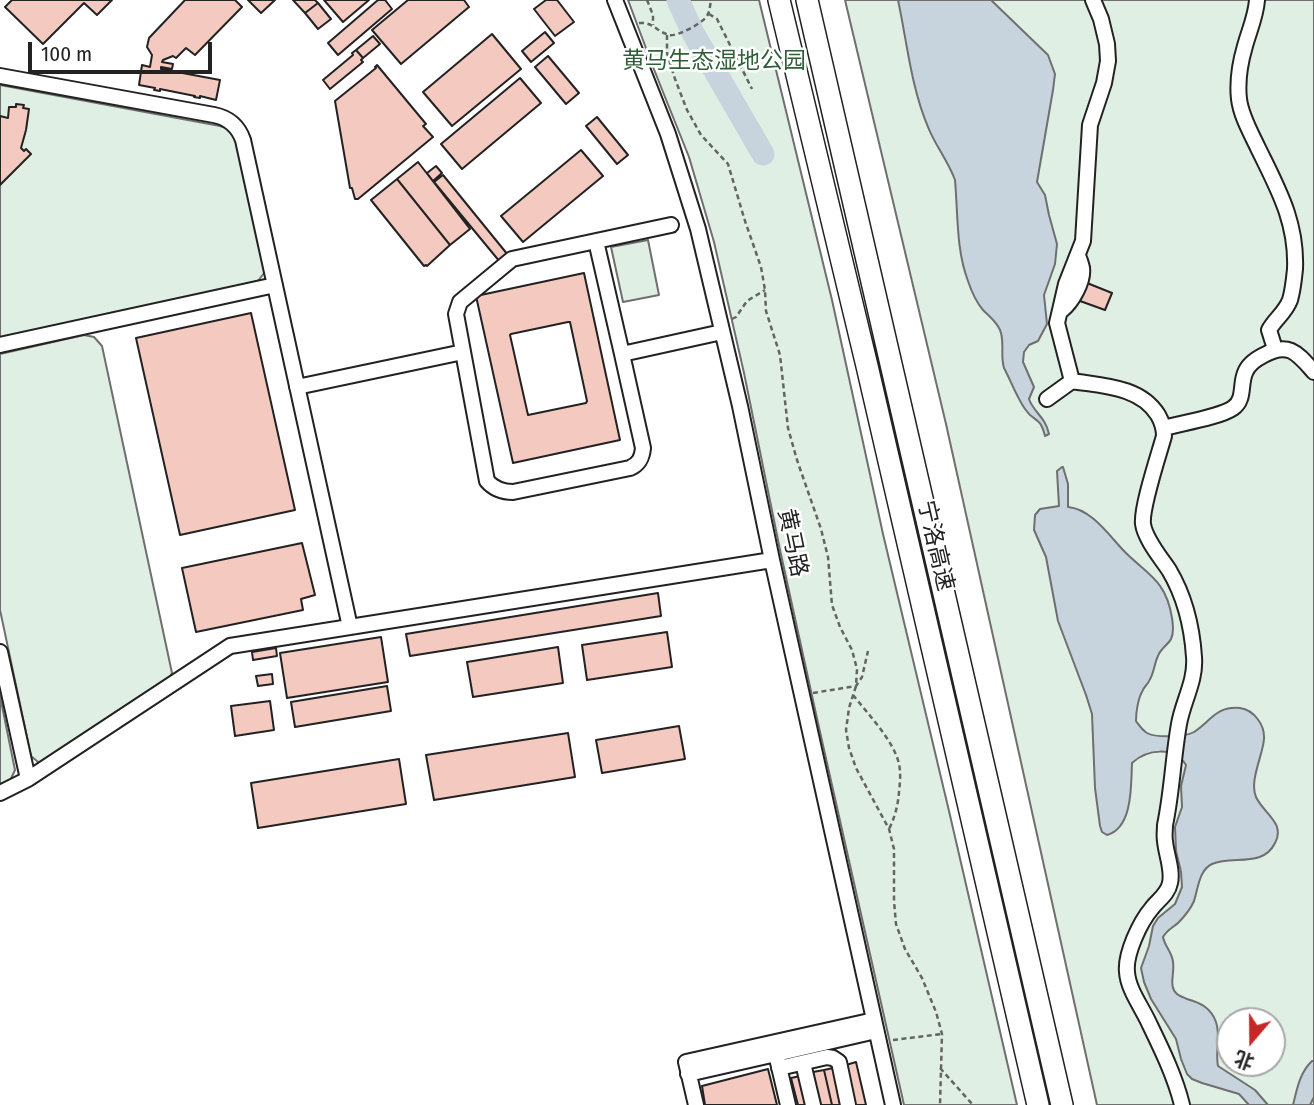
<!DOCTYPE html>
<html>
<head>
<meta charset="utf-8">
<style>
	body { margin:0 }
	#map { position:relative; width:1314px; height:1105px; overflow:hidden; background:#fff; font-family:"Fira Sans Condensed","Noto Sans SC",sans-serif }
	canvas { display:block }
	.north { position:absolute; left:1216px; top:1007px; width:70px; height:70px; box-sizing:border-box; background:#fff; border:2px solid #a7a7a7; border-radius:50%; rotate:200deg; font-size:19px; font-weight:700; line-height:28px; text-align:center; color:#222 }
	.north::after { content:''; display:block; margin:auto; width:24px; height:32px; background:#c62828; clip-path:polygon(50% 0,100% 100%,50% 72%,0 100%) }
	.scale { position:absolute; left:28px; top:42px; width:184px; height:32px; box-sizing:border-box; border:4px solid #222; border-top:0; padding-left:9px; font-size:21px; line-height:24px; white-space:nowrap; color:#222; -webkit-text-stroke:5px #fff; paint-order:stroke }
</style>
</head>
<body>
<div id="map">
<canvas width="1314" height="1105"></canvas>
<div class="north">北</div>
<div class="scale">100 m</div>
</div>
<script>
const ctx = document.querySelector('canvas').getContext('2d');
ctx.lineJoin = 'round';
function fill(path, color) {
  ctx.fillStyle = color;
  ctx.fill(path, 'evenodd');
}
function strokePath(path, color, width, dash) {
  ctx.strokeStyle = color;
  ctx.lineWidth = width;
  ctx.lineCap = dash ? 'butt' : 'round';
  ctx.setLineDash(dash || []);
  ctx.stroke(path);
}
function write(font, color, halo, rows, align = 'center') {
  ctx.font = font + ' "Fira Sans Condensed","Noto Sans SC",sans-serif';
  ctx.lineWidth = 5;
  ctx.setLineDash([]);
  ctx.textBaseline = 'middle';
  ctx.strokeStyle = halo;
  ctx.fillStyle = color;
  for (const [text, x, y, turn = 0] of rows) {
    ctx.save();
    ctx.translate(x, y);
    ctx.rotate((+turn || 0) * Math.PI / 180);
    ctx.textAlign = isNaN(turn) ? turn : align;
    if (halo) ctx.strokeText(text, 0, 0);
    ctx.fillText(text, 0, 0);
    ctx.restore();
  }
}
const green = new Path2D(`
	M628,0H759L832,300L883,534L949,811L1017,1105H904L818,723L780,550L744,373L714,242L689,157L653,67Z
	M845,0H1314V1105H1097L946,424ZM1230,1021H1272V1063H1230Z
	M0,85L220,126L229,129L237,138L265,272L257,282L0,340Z
	M648,240L659,295L623,302L611,247Z
	M84,335L94,337L102,346L172,673L169,679L42,763L38,762L31,756L0,610V354Z
	M0,696L15,770L9,783L0,789Z`);
const water = new Path2D(`
	M898,0H991L1048,55L1055,74L1053,90L1037,182L1045,195L1049,215L1057,244L1055,264L1044,295L1047,324L1038,341L1029,345L1024,352L1023,362L1034,387L1029,399C1034,413 1045,416 1049,434L1045,436C1040,415 1034,423 1025,409C1016,396 1011,381 1004,368C1000,355 1005,342 1000,330C996,321 990,317 983,310C977,303 971,290 968,281C956,250 958,213 955,180C948,161 935,145 928,127C911,87 907,42 898,0Z
	M1062,467H1063L1068,484V507C1091,509 1108,534 1123,550C1146,574 1166,579 1172,618C1173,624 1174,633 1171,639C1168,645 1161,648 1158,656C1154,664 1154,674 1149,681C1148,684 1144,687 1143,690C1138,698 1136,712 1136,721C1139,725 1142,730 1147,733C1156,738 1185,737 1194,732C1211,721 1216,706 1240,708C1254,710 1265,725 1264,739C1263,755 1249,781 1256,797C1263,813 1286,823 1275,843C1263,868 1233,855 1212,864C1199,870 1198,889 1194,901C1191,908 1184,917 1178,923C1172,928 1167,930 1163,937C1165,947 1172,952 1173,962C1175,973 1168,986 1177,994C1179,996 1185,998 1187,999C1201,1003 1211,1008 1216,1022C1221,1037 1215,1052 1218,1066L1255,1090L1268,1105H1249L1239,1094L1202,1083L1192,1079L1187,1074L1181,1059L1176,1039L1151,999L1144,982L1141,968L1149,946L1153,926L1158,918L1175,904L1182,887L1181,872L1176,851L1175,827L1182,807L1181,786L1186,765C1174,746 1147,749 1132,763C1131,785 1133,828 1107,835L1102,832L1100,826L1095,788L1092,714L1086,695L1058,621L1046,557L1034,530L1035,515L1040,509L1059,506L1057,471Z
	M1312,1061H1314V1097L1310,1105H1293C1297,1089 1300,1072 1312,1061Z`);
const river = new Path2D(`
	M678,0L693,33L763,154`);
const building = new Path2D(`
	M12,0H112L97,15L84,3L43,44L5,7Z
	M185,0H235L242,7L195,55L186,48L176,58L173,56L163,60L162,62L173,64L172,69L161,67V69L220,80L216,100L200,96V98L194,97L195,96L160,89V91L154,90L155,88L139,85L142,65L150,67L152,55L147,47L149,38Z
	M248,0H275L261,13Z
	M293,0H315L318,3L305,13Z
	M324,0H369L343,22Z
	M378,0H385L392,9L338,55L328,43Z
	M408,0H464L469,7L401,64L372,30Z
	M546,0H557L574,22L555,36L534,9Z
	M318,3L331,19L318,29L305,13Z
	M545,32L554,43L531,62L522,51Z
	M492,34L521,69L452,126L423,92Z
	M373,36L380,44L363,58L356,50Z
	M356,50L363,58L361,60L363,62L330,89L323,80L353,55L352,53Z
	M548,56L579,93L566,104L535,67Z
	M377,65L426,124L423,126L433,137L358,199H355L352,188H350L335,101L376,68L375,67Z
	M520,78L541,103L462,169L441,144Z
	M16,104L24,105L23,108L29,109L26,130L21,148L24,151L26,149L31,154L0,185V116L8,118L9,107H16Z
	M597,117L628,155L617,164L586,126Z
	M581,150L603,176L523,242L501,216Z
	M418,162L470,229L450,245L397,179Z
	M436,166L442,173L433,181L427,173Z
	M443,175L508,255L500,262L434,182Z
	M397,179L450,245L427,266L426,265L424,266L371,200Z
	M584,273L620,440L513,463L476,296ZM568,322H570L587,401L586,403L528,415L510,335L511,334Z
	M1087,283L1112,293L1105,310L1080,301Z
	M251,313L295,510L180,535L136,338Z
	M302,543L315,595L301,599L303,610L196,632L182,568Z
	M658,593L661,616L410,656L406,634Z
	M667,632L672,667L587,680L582,645Z
	M381,637L388,682L287,698L280,653Z
	M558,647L563,683L473,697L467,662Z
	M276,648L277,656L253,660L252,652Z
	M272,674L273,684L258,686L256,676Z
	M387,686L391,711L295,727L291,702Z
	M270,701L274,730L235,736L231,706Z
	M679,726L685,759L602,773L596,740Z
	M568,733L575,777L434,800L426,755Z
	M399,759L406,804L258,828L251,783Z
	M856,1062L866,1105H855L846,1065Z
	M833,1068L842,1105H832L824,1070Z
	M768,1069L777,1105H705L702,1086Z
	M824,1070L832,1105H820L813,1072Z
	M800,1076L807,1105H798L791,1078Z`);
const path = new Path2D(`
	M647,0L653,15V25
	M709,14L717,19L752,89
	M639,23C653,22 656,31 669,35C677,37 703,23 707,16C710,11 710,5 711,0
	M667,35V53L675,79L687,110L701,135L728,164L745,221L761,267L765,290L766,311L780,355L788,428L797,460L821,529L828,557L832,605L840,627L852,650L857,669L856,686L849,708L846,730L849,748L856,768L889,829L894,849V901L896,924L905,949L922,978L936,1012L942,1034L940,1105
	M732,319L736,317L747,301L765,290
	M813,693L856,686L862,677L868,651
	M853,695C868,714 894,741 899,764C901,773 900,783 899,792C898,805 895,817 889,829
	M893,1040L942,1034
	M940,1068L973,1105`);
const minor = new Path2D(`
	M615,0L668,134L698,229L740,406L772,560L893,1105
	M1257,0C1256,16 1249,31 1245,46C1240,63 1237,81 1239,99C1241,116 1251,133 1258,148C1278,189 1297,222 1295,269C1294,279 1293,290 1290,300C1285,313 1275,319 1269,330L1275,349
	M0,76L214,115C229,118 238,126 243,140L350,627
	M596,241L622,354L722,332
	M1062,310C1072,302 1084,281 1082,268C1082,267 1079,257 1078,256
	M0,345L275,285
	M622,354L643,448C642,458 639,464 630,468L513,492C502,492 494,489 487,481L456,314L460,302L512,259L671,225
	M1072,381L1057,323L1066,284L1083,241L1090,125L1104,83L1108,61L1107,44L1101,19L1093,0
	M297,387L463,352
	M1047,399L1072,381C1102,386 1140,386 1158,415C1162,422 1164,428 1164,436C1159,454 1141,508 1143,524C1145,539 1161,558 1169,570C1185,597 1192,626 1194,657C1196,681 1183,701 1179,724C1173,758 1172,792 1165,825C1165,830 1164,836 1165,841C1166,854 1173,870 1170,883C1168,894 1158,900 1152,908C1140,922 1125,954 1127,972C1128,989 1141,1006 1148,1021C1161,1048 1175,1076 1182,1105
	M1164,428C1182,423 1220,417 1233,408C1245,400 1240,384 1245,373C1248,364 1256,359 1264,355C1289,341 1298,354 1314,372
	M0,652L28,779
	M0,793L28,779L230,646L772,560
	M803,1063L813,1105
	M779,1068L827,1057L833,1058L839,1062L848,1105
	M688,1074L776,1054
	M696,1105L686,1062L874,1020
	M788,1105L776,1054L876,1031`);
const highway = new Path2D(`
	M779,0L867,366L1038,1105
	M807,0L1062,1105`);
const parkNames = [
	["黄马生态湿地公园",714,62]
];
const streetNames = [
	["黄马路",792,543,78],
	["宁洛高速",935,546,77]
];
fill(green, '#e0efe3');
strokePath(green, '#6f6f6f', 2);
fill(water, '#c7d3dd');
strokePath(water, '#6f6f6f', 2);
strokePath(river, '#c7d3dd', 23);
fill(building, '#f3c9c0');
strokePath(building, '#222', 2);
strokePath(minor, '#222', 18);
strokePath(highway, '#222', 24);
strokePath(path, '#646464', 2.5, [5, 3.5]);
strokePath(minor, '#fff', 14);
strokePath(highway, '#fff', 21);
write('23px', '#2f5e38', '#fff', parkNames);
write('23px', '#222', '#fff', streetNames);
</script>
</body>
</html>
